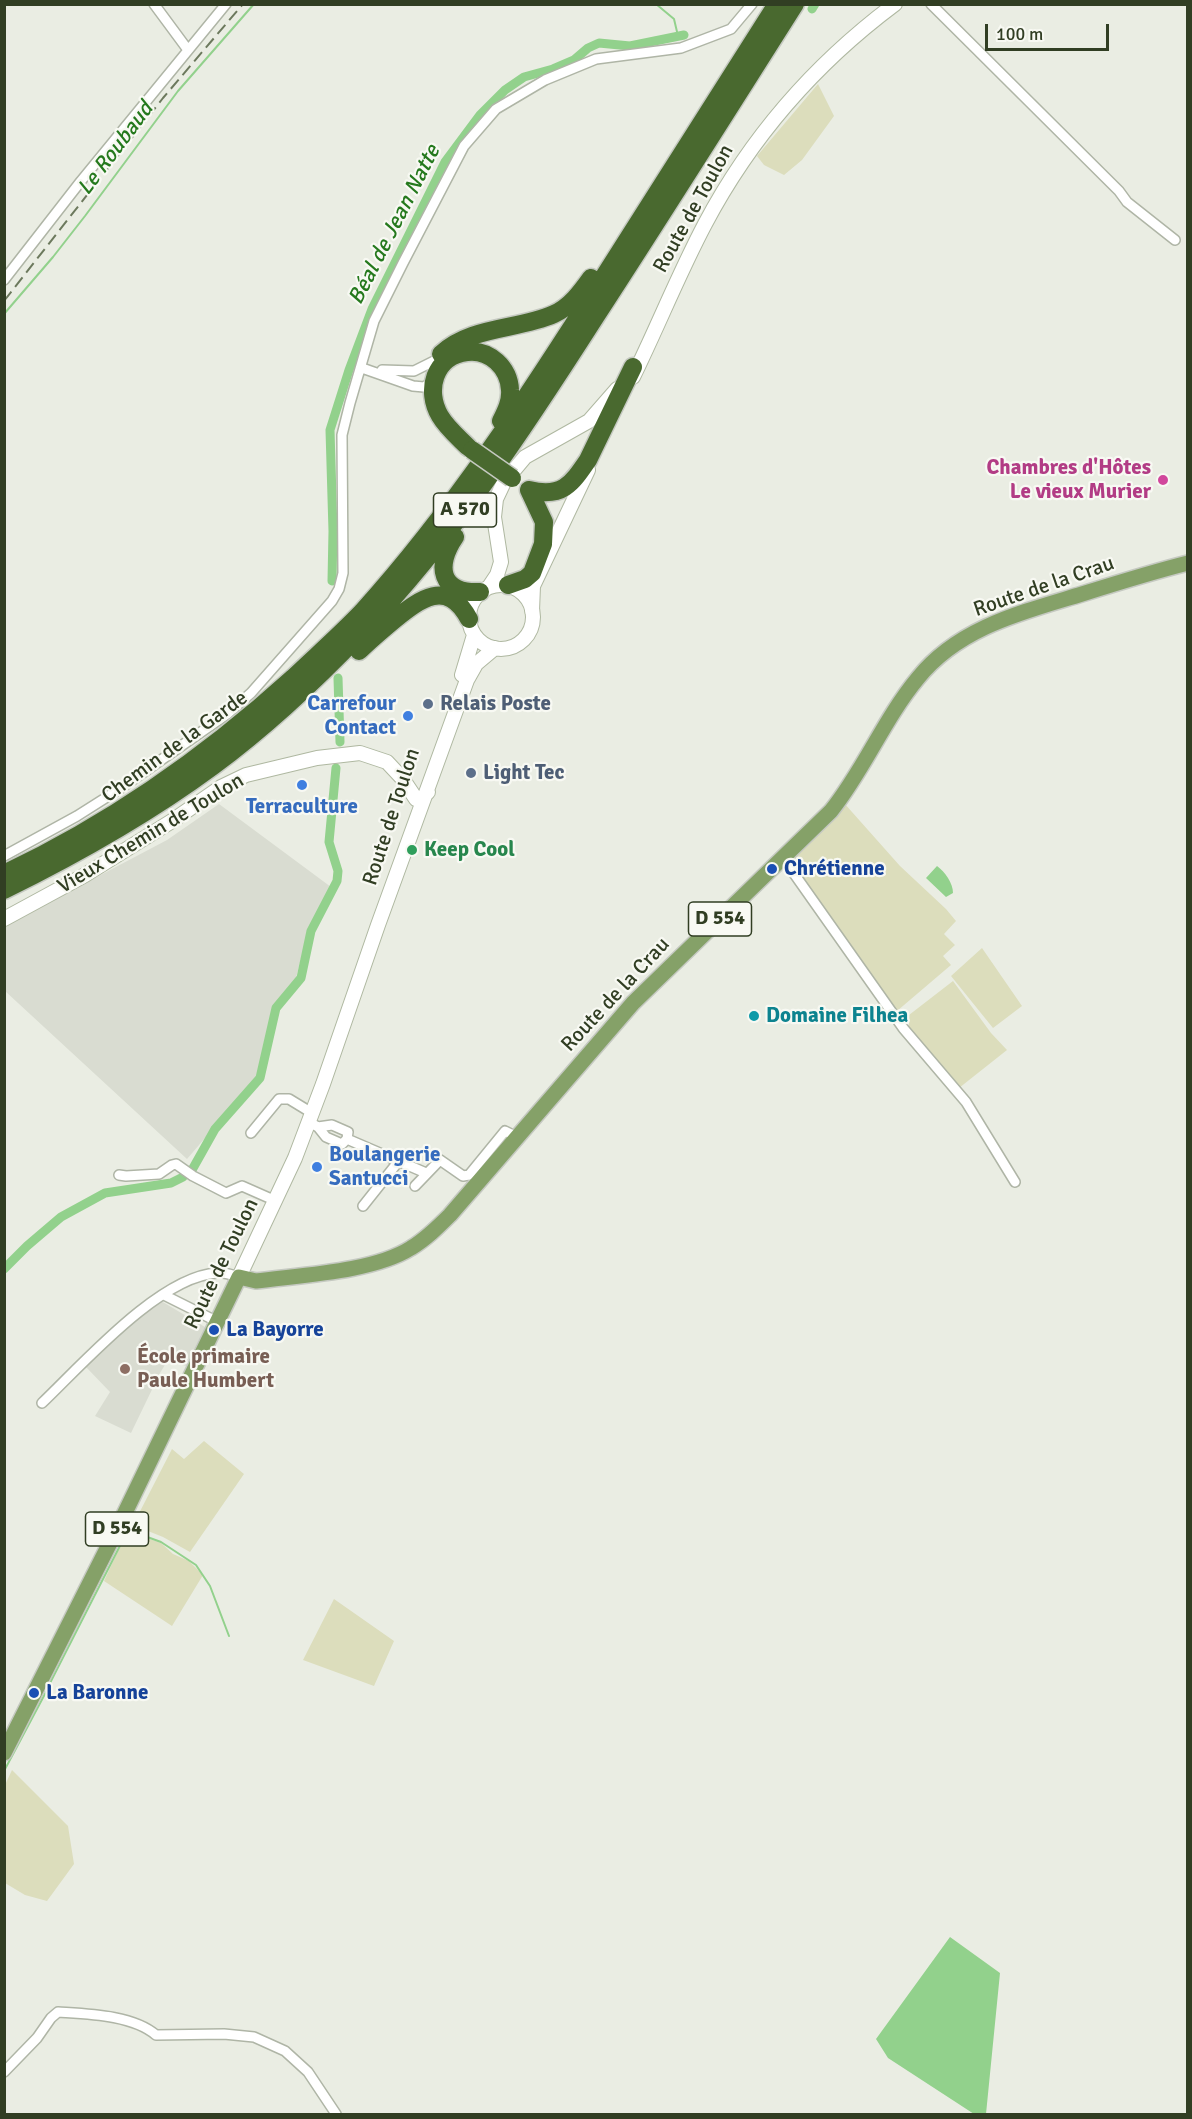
<!DOCTYPE html>
<html>
<head>
<meta charset="utf-8">
<style>
	body { margin:0 }
	#map { position:relative; width:1192px; height:2119px; overflow:hidden; background:#eaede3; font-family:Signika,sans-serif }
	canvas { display:block }
	.frame { position:absolute; inset:0; border:6px solid #313e23; pointer-events:none }
	.scale { position:absolute; left:985px; top:24px; width:124px; height:27px; box-sizing:border-box; border:3px solid #313e23; border-top:0; padding-left:8px; font-size:18px; line-height:21px; white-space:nowrap; color:#313e23; -webkit-text-stroke:4px #f8f9f3; paint-order:stroke }
</style>
</head>
<body>
<div id="map">
<canvas width="1192" height="2119"></canvas>
<div class="frame"></div>
<div class="scale">100 m</div>
</div>
<script>
const ctx = document.querySelector('canvas').getContext('2d');
ctx.lineJoin = 'round';
function fill(path, color) {
  ctx.fillStyle = color;
  ctx.fill(path, 'evenodd');
}
function strokePath(path, color, width, dash) {
  ctx.strokeStyle = color;
  ctx.lineWidth = width;
  ctx.lineCap = dash ? 'butt' : 'round';
  ctx.setLineDash(dash || []);
  ctx.stroke(path);
}
function write(font, color, halo, rows, align = 'center') {
  ctx.font = font + ' Signika,sans-serif';
  ctx.lineWidth = 4.5;
  ctx.setLineDash([]);
  ctx.textBaseline = 'middle';
  ctx.strokeStyle = halo;
  ctx.fillStyle = color;
  for (const [text, x, y, turn = 0] of rows) {
    ctx.save();
    ctx.translate(x, y);
    ctx.rotate((+turn || 0) * Math.PI / 180);
    ctx.textAlign = isNaN(turn) ? turn : align;
    if (halo) ctx.strokeText(text, 0, 0);
    ctx.fillText(text, 0, 0);
    ctx.restore();
  }
}
const built = new Path2D(`
	M219,804L331,887L308,931L296,978L273,1008L259,1075L187,1159L5,991L4,926L167,840Z
	M161,1301L205,1327L186,1366L168,1360L160,1373L131,1433L95,1416L110,1392L86,1367L134,1320Z`);
const green = new Path2D(`
	M818,84L834,116L802,160L784,175L764,165L757,156Z
	M844,803L900,866L946,909L956,921L944,934L955,945L943,956L951,965L897,1011L789,861Z
	M982,948L1022,1006L993,1028L951,976Z
	M953,981L991,1033L1007,1050L959,1088L909,1031V1015Z
	M204,1441L244,1474L190,1552L163,1537L133,1525L172,1449L184,1459Z
	M127,1531L161,1543L173,1554L189,1561L203,1575L172,1626L104,1581Z
	M334,1599L394,1641L374,1686L303,1660Z
	M12,1770L68,1826L74,1864L47,1901L25,1895L5,1883V1785Z`);
const water = new Path2D(`
	M937,866C945,872 953,883 953,893L946,897L926,878Z
	M950,1937L1000,1973L986,2114H974L888,2058L876,2039Z`);
const stream = new Path2D(`
	M656,4L674,19L678,36
	M4,314L53,257L85,216L178,91L254,4
	M50,1683L128,1530L161,1542L196,1565L210,1586L229,1636
	M4,1771L46,1692`);
const canal = new Path2D(`
	M812,9L815,4
	M332,581L333,531L330,430L349,370L372,309L445,162L480,115L505,90L524,77L553,69L574,60L588,48L599,43L630,46L684,35
	M338,678L340,742
	M192,1170L215,1129L260,1078L276,1008L301,978L311,931L337,881L338,871L329,842L336,768
	M4,1269L27,1246L61,1217L105,1193L171,1183L183,1177`);
const street = new Path2D(`
	M154,4L188,50
	M931,4L1119,191L1127,202L1175,240
	M4,280L81,181L226,4
	M362,368L413,386L424,387L432,382
	M382,370L414,371L434,361
	M4,856L77,816L118,790L227,714L251,693L332,601L339,589L343,573L342,435L350,403L374,321L403,263L464,146L496,109L545,80L596,59L681,48L731,29L752,4
	M783,858L903,1028L966,1102L1015,1182
	M309,1122L318,1127L326,1137L342,1144L347,1139
	M318,1127L332,1125L348,1132L347,1139
	M251,1133L279,1099H289L312,1113
	M347,1139L426,1173
	M119,1175L126,1176L159,1174L172,1165L176,1164L193,1176L226,1193L242,1186L276,1201
	M415,1186L440,1160L463,1176L469,1175L505,1131L517,1137
	M363,1206L398,1162
	M164,1295L218,1322
	M42,1403C82,1365 160,1276 217,1273C224,1272 232,1275 239,1277
	M4,2072L37,2038L51,2018L58,2012C88,2014 133,2015 156,2035L224,2034L254,2037L285,2051L308,2072L336,2114`);
const secondary = new Path2D(`
	M633,377C658,326 679,273 705,224C751,137 816,63 895,4
	M469 617a32 32 0 1 1 64 0a32 32 0 1 1-64 0Z
	M489,587L497,575L501,562L494,517L496,499L504,482L525,457L589,421L617,389
	M532,611L533,586L588,470
	M462,675L474,635
	M4,919L85,875L172,821L221,787L246,775L317,758L360,753L387,762L402,778L416,799H421L428,792
	M239,1277L295,1158L323,1084L378,925L467,680L476,664L495,648`);
const primary = new Path2D(`
	M4,1753L120,1523L239,1277L256,1281C301,1275 373,1272 411,1248C426,1239 438,1227 450,1215L633,1003L831,811C864,770 884,719 918,678C959,627 1023,612 1082,594C1117,583 1152,572 1188,563`);
const highway = new Path2D(`
	M441,354C471,326 518,330 554,314C570,307 581,292 591,278
	M468,447C458,437 447,428 440,416C425,391 434,356 467,352C490,349 509,368 510,390C511,401 506,411 501,421
	M529,490C562,498 571,485 588,460L633,367
	M455,537C435,566 440,594 480,592
	M508,585L525,579L532,573L543,544L544,522L529,490
	M359,651C370,640 382,630 394,620C420,599 447,578 469,619
	M4,874C110,824 207,756 293,678C316,656 340,635 362,612C455,509 531,392 605,275C662,185 720,95 777,4
	M4,890C77,854 148,814 213,766C266,727 316,680 362,632C453,537 525,427 596,316C663,213 729,108 795,4`);
const rail = new Path2D(`
	M4,301L163,98L243,4`);
const highwayBridge = new Path2D(`
	M472,450L512,478`);
const markers = [
	[1163,480,6,"#d1479c"],
	[428,704,6,"#5c6f8a"],
	[408,716,6,"#3f7fe0"],
	[471,773,6,"#5c6f8a"],
	[302,785,6,"#3f7fe0"],
	[412,850,6,"#2e9e5b"],
	[772,869,6,"#1a4fb4"],
	[754,1016,6,"#0f9aa8"],
	[317,1167,6,"#3f7fe0"],
	[214,1330,6,"#1a4fb4"],
	[125,1369,6,"#8d6e63"],
	[34,1693,6,"#1a4fb4"]
];
const shields = [
	[465,510,63],
	[720,919,63],
	[117,1529,63]
];
const shieldNames = [
	["A 570",465,510],
	["D 554",720,919],
	["D 554",117,1529]
];
const streetNames = [
	["Route de Toulon",694,209,-61],
	["Route de la Crau",1044,587,-19],
	["Chemin de la Garde",175,747,-36],
	["Route de Toulon",392,817,-72],
	["Vieux Chemin de Toulon",151,834,-31],
	["Route de la Crau",616,995,-47],
	["Route de Toulon",222,1264,-64]
];
const hotelNames = [
	["Chambres d'Hôtes",1151,468],
	["Le vieux Murier",1151,492]
];
const shopNames = [
	["Carrefour",396,704],
	["Contact",396,728],
	["Terraculture",302,807,"center"],
	["Boulangerie",329,1155,"left"],
	["Santucci",329,1179,"left"]
];
const serviceNames = [
	["Relais Poste",440,704],
	["Light Tec",483,773]
];
const leisureNames = [
	["Keep Cool",424,850]
];
const transitNames = [
	["Chrétienne",784,869],
	["La Bayorre",226,1330],
	["La Baronne",46,1693]
];
const cultureNames = [
	["Domaine Filhea",766,1016]
];
const educationNames = [
	["École primaire",137,1357],
	["Paule Humbert",137,1381]
];
const waterNames = [
	["Le Roubaud",116,149,-53],
	["Béal de Jean Natte",395,225,-63]
];
fill(built, '#d9dcd1');
fill(green, '#dcddbc');
fill(water, '#92d18c');
strokePath(stream, '#92d18c', 2);
strokePath(canal, '#92d18c', 9);
strokePath(street, '#afb5a6', 12);
strokePath(secondary, '#afb8a1', 16);
strokePath(primary, '#c5c9c1', 18);
strokePath(highway, '#c5c9c1', 21);
strokePath(street, '#fff', 9);
strokePath(secondary, '#fff', 14);
strokePath(primary, '#85a168', 15);
strokePath(highway, '#49692f', 18);
strokePath(rail, '#6c795d', 2, [12, 6]);
strokePath(highwayBridge, '#c5c9c1', 21, []);
strokePath(highwayBridge, '#49692f', 18);
for (const [x, y, r, color] of markers) {
  const dot = new Path2D();
  dot.arc(x, y, r, 0, 2 * Math.PI);
  ctx.fillStyle = color;
  ctx.fill(dot);
  strokePath(dot, '#f8f9f3', 2);
}
for (const [x, y, w] of shields) {
  const box = new Path2D();
  box.roundRect(x - w / 2, y - 17, w, 34, 4.5);
  ctx.fillStyle = '#f8f9f3';
  ctx.fill(box);
  strokePath(box, '#313e23', 1.5);
}
write('bold 20px', '#313e23', null, shieldNames);
write('21px', '#313e23', '#f8f9f3', streetNames);
write('bold 21px', '#b23c85', '#f8f9f3', hotelNames, 'right');
write('bold 21px', '#366cbe', '#f8f9f3', shopNames, 'right');
write('bold 21px', '#4e5e75', '#f8f9f3', serviceNames, 'left');
write('bold 21px', '#27864d', '#f8f9f3', leisureNames, 'left');
write('bold 21px', '#164399', '#f8f9f3', transitNames, 'left');
write('bold 21px', '#0d838f', '#f8f9f3', cultureNames, 'left');
write('bold 21px', '#785e54', '#f8f9f3', educationNames, 'left');
write('italic 22px', '#25791d', '#f8f9f3', waterNames);
</script>
</body>
</html>
